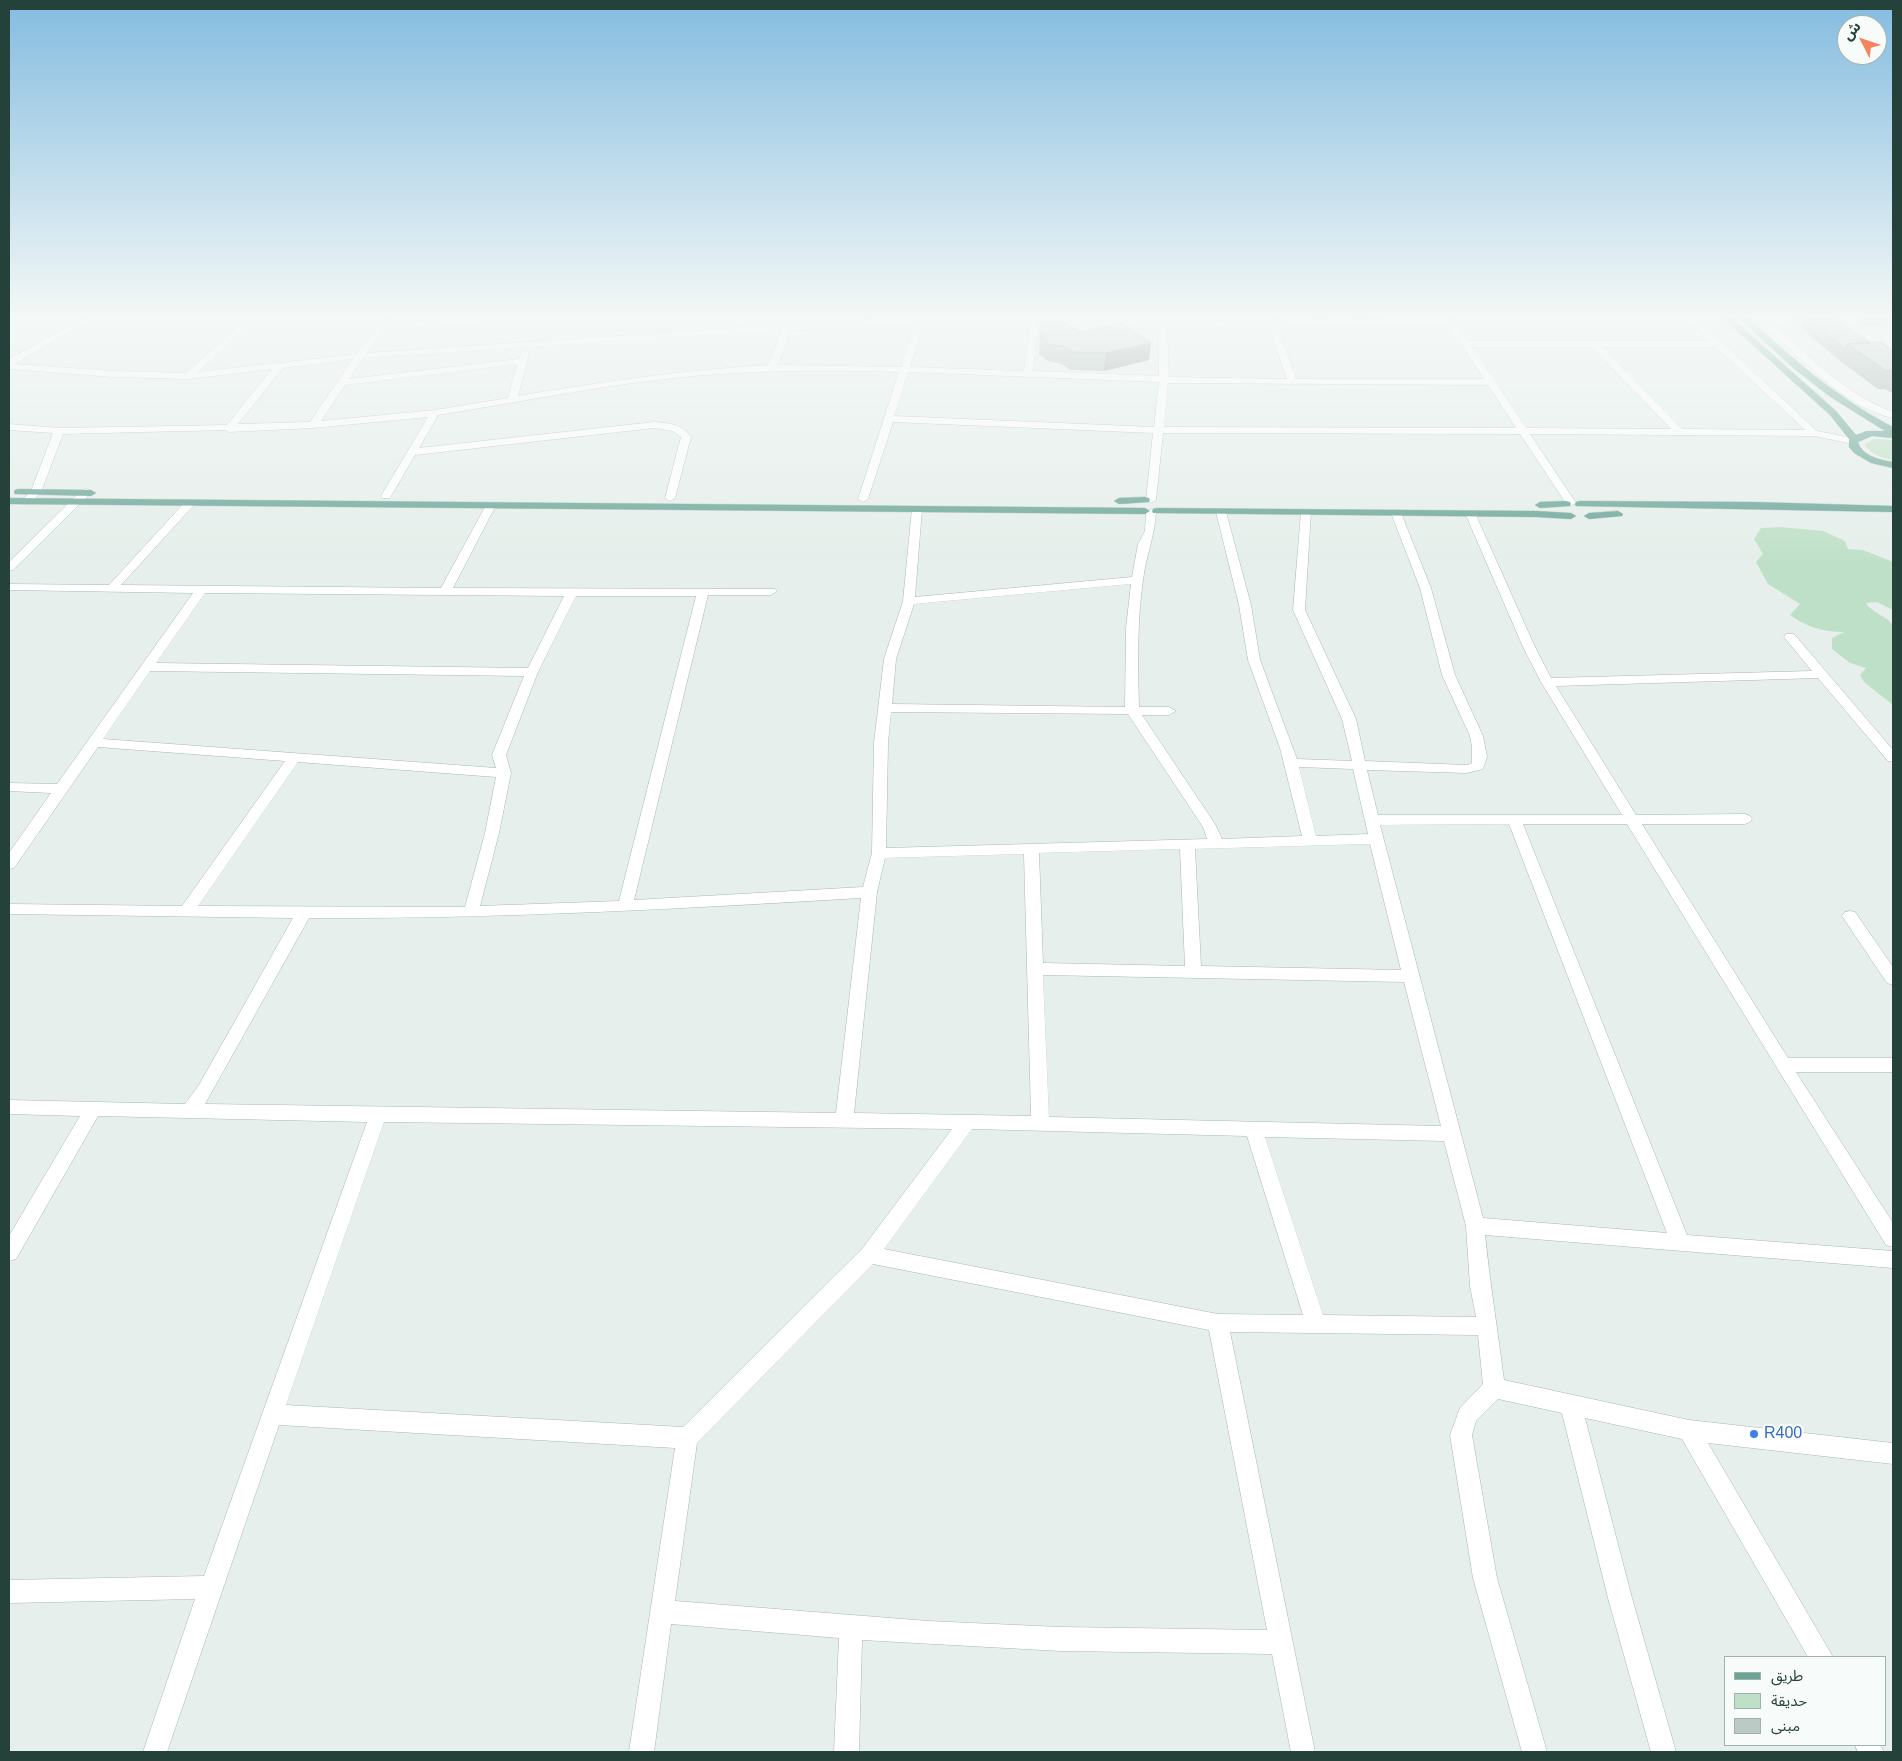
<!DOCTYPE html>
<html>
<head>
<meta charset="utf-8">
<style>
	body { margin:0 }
	#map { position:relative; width:1902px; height:1761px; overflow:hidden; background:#e6efeb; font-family:Arial,"Noto Sans Arabic",sans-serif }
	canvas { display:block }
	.frame { position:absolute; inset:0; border:10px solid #24423a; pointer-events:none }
	.legend { position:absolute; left:1724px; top:1656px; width:162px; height:90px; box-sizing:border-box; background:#f7fbf9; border:1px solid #a3b1ad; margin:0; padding:6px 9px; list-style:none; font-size:15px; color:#24423a }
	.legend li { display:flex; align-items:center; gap:10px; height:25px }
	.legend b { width:25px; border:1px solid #a3b1ad }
	.north { position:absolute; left:1837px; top:15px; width:50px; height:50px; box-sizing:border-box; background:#f7fbf9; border:1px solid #a3b1ad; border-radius:50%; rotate:311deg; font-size:14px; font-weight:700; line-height:20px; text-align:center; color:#24423a }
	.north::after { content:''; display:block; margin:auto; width:18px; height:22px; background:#f4845f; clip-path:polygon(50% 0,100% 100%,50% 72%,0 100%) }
</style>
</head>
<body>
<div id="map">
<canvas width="1902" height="1761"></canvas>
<div class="frame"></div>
<ul class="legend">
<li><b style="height:6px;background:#6aa596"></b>طريق</li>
<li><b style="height:14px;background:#bfe0c8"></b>حديقة</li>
<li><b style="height:14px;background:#bbcac4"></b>مبنى</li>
</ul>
<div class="north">ش</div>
</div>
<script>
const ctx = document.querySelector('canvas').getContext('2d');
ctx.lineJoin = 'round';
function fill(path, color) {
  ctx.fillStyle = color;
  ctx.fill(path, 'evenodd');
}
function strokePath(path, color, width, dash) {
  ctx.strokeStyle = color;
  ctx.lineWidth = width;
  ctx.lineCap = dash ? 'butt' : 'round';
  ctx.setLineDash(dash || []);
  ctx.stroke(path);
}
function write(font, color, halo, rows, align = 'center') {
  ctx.font = font + ' Arial,sans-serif';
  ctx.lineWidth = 4.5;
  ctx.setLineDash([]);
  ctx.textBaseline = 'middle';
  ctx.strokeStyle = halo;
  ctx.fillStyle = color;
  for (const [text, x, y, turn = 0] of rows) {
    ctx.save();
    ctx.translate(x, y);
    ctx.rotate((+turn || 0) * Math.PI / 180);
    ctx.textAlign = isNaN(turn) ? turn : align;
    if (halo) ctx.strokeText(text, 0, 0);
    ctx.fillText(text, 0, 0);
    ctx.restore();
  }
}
const green = new Path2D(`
	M1874,439L1893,440V460C1883,458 1872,455 1865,446L1866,443Z
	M1781,527L1823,531L1845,541L1848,549L1863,550L1893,562V610L1877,602L1866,603C1872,613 1885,615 1893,625V705L1864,682L1860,675L1866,668L1850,663L1832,649V638L1844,632C1823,632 1807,627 1790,615L1800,604L1768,584L1756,562L1763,554L1754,539L1761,528Z`);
const minor = new Path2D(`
	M82,319H92L14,364L114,371L186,373L248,319H257L198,372L357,354L384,319H392L388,324L457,319H492L488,322L383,329L367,353L781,325L780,319H786L790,325L878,319H925L910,367L1024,371L1031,319H1039L1033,371L1159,376L1158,319H1166V321L1453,319L1468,341H1711L1688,319H1697L1817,431L1857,439L1858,441L1853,444L1814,436L1530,434L1576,503L1571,506L1567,505L1520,434L1163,433L1156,500L1151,503L1146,500L1153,433L893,422L868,499L863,502L858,499L899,372C835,370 770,370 705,375C616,382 527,401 438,415L419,448L654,422C669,423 682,424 691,437L675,498L670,501L665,498L681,437L673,431L654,428L415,455L390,498H382L381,496L428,417L313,428L229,432L225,430L63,434L41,492L30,504H22L21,502L31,491L53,433L9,430V424L59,428L227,425L272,369L188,379L114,377L9,369V359ZM916,321L901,367L778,365L791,330ZM1447,323L1484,379H1296L1277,325ZM1268,325L1287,379L1169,377L1167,327ZM782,330L768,365C684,370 601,382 518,396L529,353L525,350L522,351L519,359L349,379L363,358ZM1472,347H1592L1671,429L1526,428ZM1602,347H1716L1805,430L1682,429ZM353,359L310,422L238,424L283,368ZM517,364L508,398L435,410L321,421L345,385ZM908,372L1159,382L1154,427L894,416ZM1168,383L1488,385L1516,428L1164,427Z
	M1759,319H1768C1806,353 1844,394 1893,412V418C1851,409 1814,371 1783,343C1775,335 1765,327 1759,319Z
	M86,489L90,490L91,492L90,494L13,570L9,571V562L82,490Z
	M190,500L194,501L195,503L194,505L121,585L441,588L486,505L491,502L496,505L453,588L775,589L777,591L771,595H708L634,900L863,887L872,853L874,743L884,659L903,601L912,509L917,506L922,509L915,597L1132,577L1138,544L1145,531L1146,512L1151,509L1155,510L1156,512C1155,535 1146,556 1143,580C1137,622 1138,664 1139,707H1169L1176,711L1169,715H1142L1215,824L1222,839L1302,836L1280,748L1248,660L1239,605L1216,512L1217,510L1221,509L1226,512L1251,605L1260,660L1297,759L1352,761L1342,719L1293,610L1301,512L1306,509L1311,512L1305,610L1356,719L1365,761L1467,765L1472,763V747L1470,736L1442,675L1420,588L1391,513L1396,510L1401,513L1431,588L1455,675L1483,736L1487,757L1483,769L1467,773L1367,770L1378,815H1622L1541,682L1523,647L1465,513L1466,511H1474L1475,513L1535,647L1551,678L1812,671L1784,637L1786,634H1794L1893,750V762L1888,761L1818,678L1556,686L1636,815L1745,814L1750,816L1752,819L1750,822L1745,824H1642L1788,1058H1893V1072H1796L1893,1223V1247L1886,1245L1627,824H1523L1687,1235L1893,1251V1268L1485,1235C1490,1284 1498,1332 1504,1380L1689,1420L1893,1443V1464L1708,1443L1833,1657H1808L1682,1439L1585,1418L1632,1598L1676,1752H1651L1608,1598L1562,1413L1498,1399L1476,1421L1472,1435L1497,1578L1547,1752H1522L1473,1578L1450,1435L1460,1408L1483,1384L1478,1335L1230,1332L1315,1752H1291L1272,1654L1060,1651L862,1640L859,1752H834L839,1638L671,1624L654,1752H629L675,1448L279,1425L167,1752H143L195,1599L9,1603V1580L204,1576L367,1122L98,1116L16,1259L9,1261V1236L80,1116L9,1114V1100L185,1104L199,1085L293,918L9,914V904L182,906L285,761L98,747L14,868L9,869V853L51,793L9,791V783L57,784L193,593L9,590V584L109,585L186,501ZM1131,584L1126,628L1125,707L892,704L896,659L914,604ZM205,593L564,596L528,668L156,663ZM576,596H696L619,901L480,906L499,833L511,773L506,755L538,672ZM150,671L524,676L492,755L496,768L103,739ZM891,712L1128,714L1203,827L1207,839L886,848L888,743ZM298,762L496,777L485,833L465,907L198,906ZM1299,767L1353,769L1368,834L1316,836ZM1509,824L1667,1233L1483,1218L1380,825ZM1370,844L1401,970L1201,966L1195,849ZM1180,849L1185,966L1043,963L1039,853ZM1024,854L1031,1116L854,1113L877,892L885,858ZM861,898L836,1113L205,1104L309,918C493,919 677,909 861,898ZM1043,975L1404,982L1441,1126L1049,1117ZM384,1122L952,1129L862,1249L683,1427L286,1405ZM972,1129L1247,1136L1303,1315L1218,1314L884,1249ZM1265,1137L1444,1141L1466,1226L1470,1286L1476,1317L1323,1315ZM873,1264L1209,1330L1267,1630L1060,1627L928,1621L675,1601L697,1443Z
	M1850,911L1855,912L1893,967V985L1887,983L1842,916L1845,912Z
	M1855,1745H1880L1884,1752H1858Z`);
const major = new Path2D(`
	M1724,319H1733L1836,411L1856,435L1867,431H1885L1829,396L1793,368L1740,319H1749C1794,360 1839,399 1893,427V438L1872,436L1858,442C1862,456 1880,460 1893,462V468L1871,463L1854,453L1849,447V439L1830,415Z
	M19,489L91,490L96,493L91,496L15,494L14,492L15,490Z
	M1145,497L1149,498L1150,500L1149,502L1119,504L1114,501L1119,498Z
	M9,498L1145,508L1150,511L1145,514L9,504Z
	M1566,501L1570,502L1571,504L1570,506L1540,508L1535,505L1540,502Z
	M1580,501L1754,502L1893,506V512L1576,506L1575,504L1576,502Z
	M1157,508L1536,511L1571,513L1576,516L1571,519L1536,517L1153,513L1152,511L1153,509Z
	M1618,511L1623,514L1622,516L1589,519L1584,516L1589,513Z`);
const wall = new Path2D(`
	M1789,319H1836L1870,343L1893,351V392H1890L1885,389H1878L1840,361L1800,327L1803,321H1791Z
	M1860,319H1886L1889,320L1886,326H1863L1859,322Z
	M1040,331L1080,332L1151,343L1149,360L1104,371L1070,370L1062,364L1048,361L1039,354Z`);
const shadedWall = new Path2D(`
	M1151,343L1149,360L1104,371L1106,353Z`);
const building = new Path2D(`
	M1808,319H1836L1870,343L1847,344L1845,349Z
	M1864,319H1886L1889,320H1866Z
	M1041,321L1063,322L1080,332L1122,323L1151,343L1106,353L1071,352L1063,346L1049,344L1040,337L1047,336L1040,331Z
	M1881,342L1893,351V371H1886L1847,344Z`);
const markers = [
	[1754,1434,5,"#3f7fe0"]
];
const nearShopnames = [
	["R400",1764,1434]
];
fill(green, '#bfe0c8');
strokePath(minor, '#a8b8b2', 1);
strokePath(major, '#c2cac8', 1);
fill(minor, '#fff');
fill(major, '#6aa596');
fill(wall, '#a1aea9');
fill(shadedWall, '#838d89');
fill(building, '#bbcac4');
strokePath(building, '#838d89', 1);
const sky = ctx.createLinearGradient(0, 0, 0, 565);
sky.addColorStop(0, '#84bce0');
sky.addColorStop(0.56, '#f4f8f6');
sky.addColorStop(1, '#f4f8f600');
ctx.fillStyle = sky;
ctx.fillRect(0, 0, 1902, 565);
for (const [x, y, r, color] of markers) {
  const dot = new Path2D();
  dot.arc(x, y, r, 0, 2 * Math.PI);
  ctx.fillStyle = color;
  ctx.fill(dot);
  strokePath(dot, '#f7fbf9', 2);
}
write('16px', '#366cbe', '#f7fbf9', nearShopnames, 'left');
</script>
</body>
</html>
